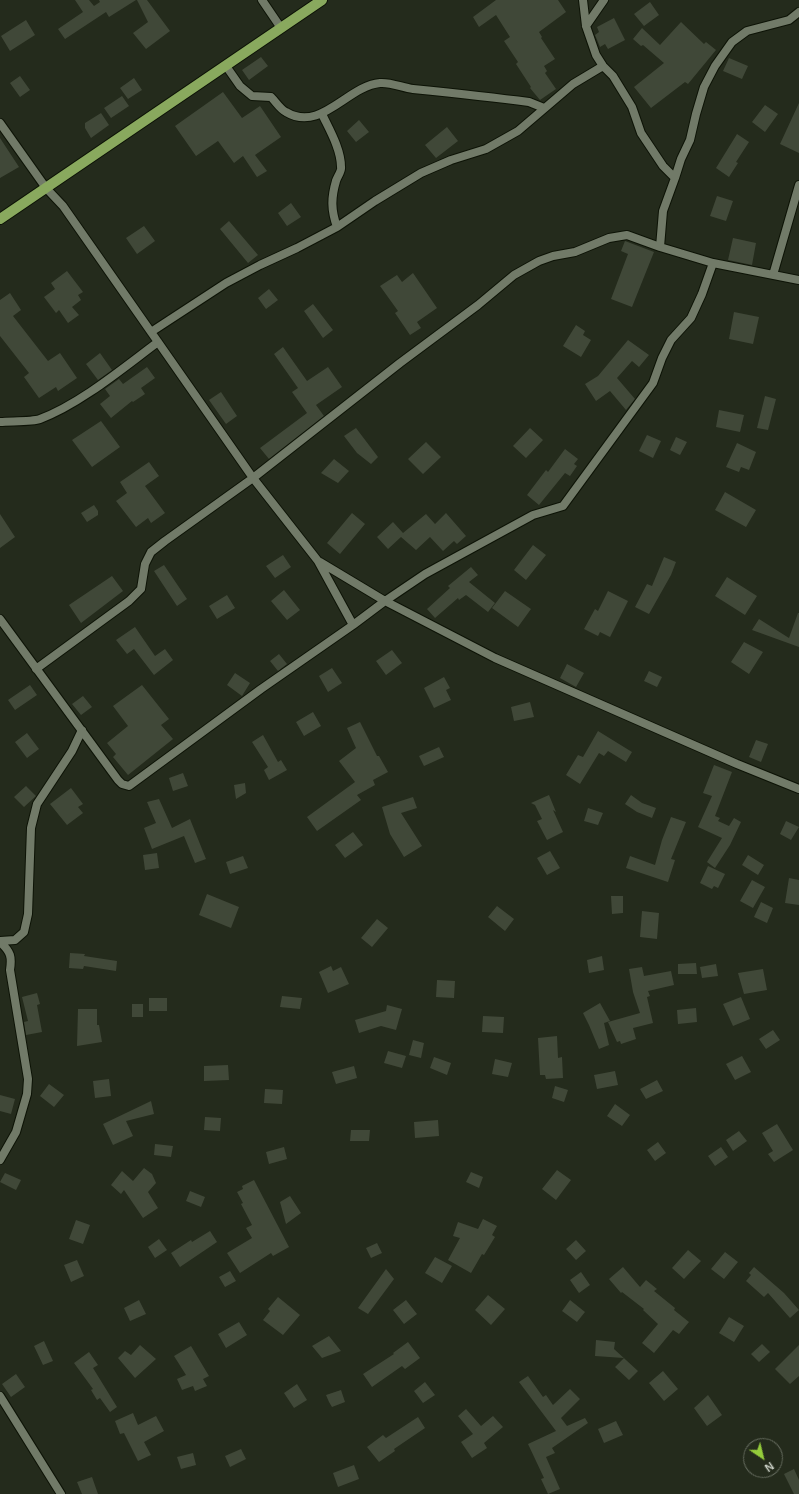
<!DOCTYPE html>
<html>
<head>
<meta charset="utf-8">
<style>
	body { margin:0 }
	#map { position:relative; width:799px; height:1494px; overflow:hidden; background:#242b1c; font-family:Helvetica,sans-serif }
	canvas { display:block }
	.north { position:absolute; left:743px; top:1438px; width:40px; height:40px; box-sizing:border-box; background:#242b1c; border:1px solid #686e61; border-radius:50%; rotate:145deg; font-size:11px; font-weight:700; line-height:16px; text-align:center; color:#ced3c9 }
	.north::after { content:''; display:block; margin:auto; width:14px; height:18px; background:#94cc3b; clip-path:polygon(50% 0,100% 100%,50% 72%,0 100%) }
</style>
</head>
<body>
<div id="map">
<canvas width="799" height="1494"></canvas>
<div class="north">N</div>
</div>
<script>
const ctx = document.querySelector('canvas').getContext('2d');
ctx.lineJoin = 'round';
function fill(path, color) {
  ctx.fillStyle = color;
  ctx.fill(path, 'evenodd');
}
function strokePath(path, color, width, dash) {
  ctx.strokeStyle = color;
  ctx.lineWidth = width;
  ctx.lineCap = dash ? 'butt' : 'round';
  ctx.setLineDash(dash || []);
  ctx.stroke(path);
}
const building = new Path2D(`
	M75,0H89L94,6L100,2L99,0H136L109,17L106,12L65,39L58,29L83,12Z
	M137,0H147L170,31L146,49L133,33L148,22Z
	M496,0H558L566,12L539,32L542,37L541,38L555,59L544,66L547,71L545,73L556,89L540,100L530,88L531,87L516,64L518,62L504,41L510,37L496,15L479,27L473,17Z
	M650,2L659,15L644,26L634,14Z
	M614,18L625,40L608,49L605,44L600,47L595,35L599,32L597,27Z
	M26,20L35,35L10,51L1,36Z
	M681,22L704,44L706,42L716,50L688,84L685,82L651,108L634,87L664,63L643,45L641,46L633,39L642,28L660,45Z
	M261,57L268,66L249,80L242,70Z
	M729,58L748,66L742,79L723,71Z
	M20,76L30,90L20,97L10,83Z
	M134,78L142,90L128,99L120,88Z
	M223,92L242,118L260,106L281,137L255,155L267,171L257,177L243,156L234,163L218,141L196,156L175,126Z
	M122,96L129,106L111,118L104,108Z
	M799,103V153L780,144Z
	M765,105L778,114L765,132L752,122Z
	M101,113L109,125L91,138L85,128V123Z
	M359,120L369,132L356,142L347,131Z
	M447,127L458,141L436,158L425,145Z
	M737,134L749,142L736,162L738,163L729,177L716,168Z
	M0,138L19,167L0,178Z
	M717,196L733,201L726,221L710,216Z
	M291,203L301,217L287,226L278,213Z
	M229,221L258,255L248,263L220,229Z
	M144,226L155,241L137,254L126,238Z
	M733,238L756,243L752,265L728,260Z
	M625,241L654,252L632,307L611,299L628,254L621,251Z
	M67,271L83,292L78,295L81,300L72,307L79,315L68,323L59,310L56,313L44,297L55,289L51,283Z
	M413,273L437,308L417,322L421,328L410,335L395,313L398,311L380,286L397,275L402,282Z
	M269,289L278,300L266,309L258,298Z
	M10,293L21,310L13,316L48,361L60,353L77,378L58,391L56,387L39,398L24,377L29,373L0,336V300Z
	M313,304L333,330L323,338L304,311Z
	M734,312L759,317L753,344L729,339Z
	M576,325L585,331L583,335L591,340L581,357L563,346Z
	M628,340L649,355L639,367L632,361L617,378L635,399L626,410L610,391L596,401L585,384L598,376Z
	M283,347L307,381L328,367L342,387L316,405L324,416L269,459L260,448L307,413L292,392L298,388L274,354Z
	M100,353L112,370L98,380L86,364Z
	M147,367L155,378L141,388L145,394L133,402L132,401L111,418L100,404L110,396L105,389L119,379L123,384Z
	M221,392L237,416L226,424L209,400Z
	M765,396L776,399L768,430L757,428Z
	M719,410L744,415L740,432L716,427Z
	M101,421L120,447L92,467L72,440Z
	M356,428L378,457L371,464L357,453L344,436Z
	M530,428L543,440L526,458L513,446Z
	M647,435L661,441L653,458L639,451Z
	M676,437L687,442L680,455L670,450Z
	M426,442L441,457L423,474L408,459Z
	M737,443L756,452L749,470L741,467L739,472L726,467Z
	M565,449L578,459L574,464L577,466L570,476L565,473L539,505L527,495L546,470L548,472Z
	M334,459L349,471L338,483L321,473Z
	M149,462L159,476L145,486L165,513L151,523L148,518L136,527L116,501L127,493L120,482Z
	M725,492L756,510L746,527L715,510Z
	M94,505L98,511V515L87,522L81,513Z
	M352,513L365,524L340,554L327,543Z
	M446,513L466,536L457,544L454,541L443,551L430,537L416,550L401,537L388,549L377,537L393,522L403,533L426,514L435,524Z
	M0,514L15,537L0,548Z
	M533,545L546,555L526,580L514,570Z
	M283,555L291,567L275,578L266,566Z
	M664,557L676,562L671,575L649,614L635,607L647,584L652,586Z
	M164,565L187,599L177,606L154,571Z
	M471,567L478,575L469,582L495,603L488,612L466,595L459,600L458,598L435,618L427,609L450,588L448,586Z
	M112,576L123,591L81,623L69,605Z
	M727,577L757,596L745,615L715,596Z
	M284,590L300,610L287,620L271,601Z
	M505,591L531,609L518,627L492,608Z
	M608,591L628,601L610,637L600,632L598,636L584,629L595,609L598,611Z
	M227,595L235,608L217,619L209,606Z
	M798,613H799V647L752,630L759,619L789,638Z
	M135,627L155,656L165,649L173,660L154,675L134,649L127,654L116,640Z
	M744,642L763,652L749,674L731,662Z
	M392,650L402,663L386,675L376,661Z
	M279,654L287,664L278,671L270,661Z
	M567,664L584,673L576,687L560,678Z
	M332,668L342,683L328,692L319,676Z
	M649,671L662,677L657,687L644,681Z
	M235,673L250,683L242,696L227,685Z
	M444,677L450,688L446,690L451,700L434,708L424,688Z
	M30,685L37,695L15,710L8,700Z
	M142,685L169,719L161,725L173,739L128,775L113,757L116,754L107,743L128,726L113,706Z
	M83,696L92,707L81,715L72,704Z
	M530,702L534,717L514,721L511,707Z
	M313,712L321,726L304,736L296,722Z
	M360,722L377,756H379L388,772L373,780L375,785L357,795L361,800L317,831L307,817L355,782L339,761L356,748L347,728Z
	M598,731L632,752L626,762L608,751L604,756L599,753L580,784L566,775L578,755L583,757Z
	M27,733L39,749L27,758L15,742Z
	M263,735L278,762L281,760L287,770L269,780L264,770L268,767L252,742Z
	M756,740L768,744L761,762L749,757Z
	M439,747L444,757L424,766L419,756Z
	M714,765L732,772L715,816L720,818L718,821L729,826L734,818L741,822L730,845L715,868L707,862L722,838L698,827L712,796L703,793Z
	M183,773L188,786L173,791L169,778Z
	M245,783L246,793L236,799L234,785Z
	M26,786L36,796L24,807L14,797Z
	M71,788L83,804L78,807L83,813L67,825L50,804Z
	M549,795L556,812L553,810L563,832L547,840L537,821L542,819L535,805L531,803Z
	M631,795L642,803L656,808L652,818L637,812L625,804Z
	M413,797L417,808L401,813L422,846L404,857L390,834L382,807Z
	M159,799L172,828L190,819L206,859L195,863L184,836L152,849L144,828L156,823L147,802Z
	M588,808L603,813L598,825L584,821Z
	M671,817L686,822L671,859L675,860L668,882L626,868L630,856L655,865L662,840Z
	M786,821L799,827L791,840L780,834Z
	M353,832L363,845L345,858L335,845Z
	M550,851L560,868L547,875L537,858Z
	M157,853L159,868L145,870L143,855Z
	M748,855L764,865L758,875L742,865Z
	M243,856L248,868L230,874L226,862Z
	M708,866L725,874L718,888L714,886L712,889L700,883Z
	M789,878L799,880V905L785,903Z
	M752,880L765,887L753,908L740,901Z
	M207,894L239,907L231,928L199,915Z
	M611,896H623V913L612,914Z
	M761,902L773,908L767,923L754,917Z
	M497,906L514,919L505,931L488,917Z
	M642,911L659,913L657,939L640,937Z
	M377,919L388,928L372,947L361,938Z
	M70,953L85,954L84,956L117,961L116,971L84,966L83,969L69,968Z
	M602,956L604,970L589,973L587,960Z
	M696,963L697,974H678V964Z
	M716,964L718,976L702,978L700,967Z
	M331,966L333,971L341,967L349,984L328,993L319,972Z
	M642,967L644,976L671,971L674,985L648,991L650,996L647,997L653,1023L633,1028L636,1039L621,1044L620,1041L617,1042L608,1022L640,1013L633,992L629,969Z
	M763,969L767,990L744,994L738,973Z
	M437,980L455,981L454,998L436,997Z
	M37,993L40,1004L37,1005L42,1032L26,1035L24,1022L28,1021L22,997Z
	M282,996L302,998L300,1009L280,1007Z
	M741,997L750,1019L733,1026L723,1004Z
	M149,998H167V1011H149Z
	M600,1003L610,1021L604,1023L609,1045L599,1049L589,1025L583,1013Z
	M132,1004H143V1017H132Z
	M387,1005L402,1009L396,1030L381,1026L359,1033L355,1020L386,1011Z
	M696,1008L697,1022L678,1024L677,1010Z
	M78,1009H97V1025H99L102,1042L77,1046Z
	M483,1016L504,1017L503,1033L482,1032Z
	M773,1030L780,1040L766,1049L759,1039Z
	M557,1036L558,1058L562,1057L563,1078L546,1079L545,1075H540L538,1038Z
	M413,1040L424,1043L421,1058L409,1055Z
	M388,1051L406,1056L402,1068L384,1063Z
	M742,1056L751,1072L735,1080L726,1064Z
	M434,1057L451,1063L447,1075L430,1068Z
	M495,1059L512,1063L508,1077L492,1074Z
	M228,1065L229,1080L204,1081V1066Z
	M354,1066L357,1078L336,1084L332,1072Z
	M615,1071L618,1085L597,1089L594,1075Z
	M109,1079L111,1096L95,1098L93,1081Z
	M657,1080L663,1091L646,1099L640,1089Z
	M49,1084L64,1095L54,1107L40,1096Z
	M555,1086L568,1090L564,1102L552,1098Z
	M265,1089L283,1090L282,1104L264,1103Z
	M0,1095L15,1099L11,1114L0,1111Z
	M151,1101L154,1114L126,1121L133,1136L113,1145L103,1124Z
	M615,1104L630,1115L622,1126L607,1116Z
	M205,1117L221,1118L220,1131L204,1130Z
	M438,1120L439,1136L415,1138L414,1122Z
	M777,1124L793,1150L774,1162L768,1154L773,1151L762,1133Z
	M351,1130H370L369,1141H350Z
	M739,1131L747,1141L733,1151L726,1140Z
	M658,1142L666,1153L655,1161L647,1150Z
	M155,1144L173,1146L171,1157L154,1155Z
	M284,1147L287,1159L269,1164L266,1152Z
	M721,1147L728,1157L715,1166L708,1156Z
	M144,1168L152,1174L156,1183L148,1192L158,1208L143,1218L124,1190L121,1194L111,1185L122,1171L133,1181Z
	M557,1170L571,1180L556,1200L542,1189Z
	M471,1172L483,1177L479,1188L466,1182Z
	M5,1173L21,1180L16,1190L0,1182Z
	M254,1180L289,1247L273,1256L271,1253L240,1273L227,1253L252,1238L246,1228L252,1225L241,1204L243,1203L237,1192L243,1189L242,1186Z
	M190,1191L205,1197L201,1207L186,1201Z
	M290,1196L301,1213L286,1224L280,1202Z
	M483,1219L497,1226L492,1235L495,1237L484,1255L482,1254L471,1273L448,1260L460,1238L453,1236L458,1222L478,1229Z
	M76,1220L90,1225L83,1244L69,1239Z
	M210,1231L217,1242L180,1267L171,1253L191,1240L192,1242Z
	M159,1239L167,1250L155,1258L148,1247Z
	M576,1240L586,1251L576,1260L566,1249Z
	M377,1243L382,1253L371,1258L366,1248Z
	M688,1250L701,1261L684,1279L672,1268Z
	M725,1252L738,1262L724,1279L711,1269Z
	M435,1257L452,1266L442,1283L425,1273Z
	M77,1260L84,1276L71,1282L64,1265Z
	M623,1267L640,1287L646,1280L657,1289L654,1291L675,1308L674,1310L689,1322L679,1334L673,1330L654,1353L642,1343L658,1324L643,1310L644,1309L622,1292L621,1293L609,1279Z
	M754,1267L784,1293L799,1310L790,1318L768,1293L764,1297L746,1281L751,1275L749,1273Z
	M386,1269L394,1279L368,1314L358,1308Z
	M230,1271L236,1281L225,1287L219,1277Z
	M581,1272L590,1285L579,1293L570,1280Z
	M488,1295L505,1309L491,1325L475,1310Z
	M278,1297L300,1315L283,1335L263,1320L270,1311L268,1309Z
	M139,1300L146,1314L130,1321L124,1308Z
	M406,1300L417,1314L404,1324L393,1310Z
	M570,1300L585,1312L577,1322L562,1311Z
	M729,1317L744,1326L734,1342L719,1333Z
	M239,1322L247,1335L226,1348L218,1334Z
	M329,1336L341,1351L322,1358L312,1346Z
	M596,1340L615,1342L614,1349L638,1371L629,1380L615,1367L624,1358L595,1356Z
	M44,1341L53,1361L43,1365L34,1346Z
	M408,1342L420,1358L405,1369L402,1366L372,1387L363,1374L394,1354L393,1353Z
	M762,1344L770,1352L759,1362L751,1354Z
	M140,1345L156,1359L135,1378L118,1358L125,1351L131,1355Z
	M799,1345V1376L790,1384L775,1369Z
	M191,1346L209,1376L203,1379L207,1386L195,1391L193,1386L182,1390L177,1379L186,1375L174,1356Z
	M89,1352L98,1365L93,1368L117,1407L110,1412L100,1398L97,1400L91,1390L93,1389L74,1363Z
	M663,1371L678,1389L664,1401L649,1383Z
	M16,1374L25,1387L11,1397L2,1384Z
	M528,1376L543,1397L546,1395L553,1405L570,1389L580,1399L561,1418L567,1426L585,1418L588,1423L552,1448L555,1453L546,1457L560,1489L548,1494L541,1479L544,1478L528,1444L556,1431L519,1382Z
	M425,1382L435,1395L423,1403L414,1391Z
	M297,1384L307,1400L294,1408L284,1393Z
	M341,1390L345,1402L332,1407L329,1402L326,1395Z
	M708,1395L722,1415L707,1426L694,1408Z
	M466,1409L481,1426L493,1416L503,1427L484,1443L487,1448L472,1458L461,1442L473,1434L458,1416Z
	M133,1413L138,1425L156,1416L164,1431L144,1442L151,1455L138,1461L124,1433L120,1434L115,1421Z
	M418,1417L425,1428L394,1449L395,1451L379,1462L367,1447L383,1435L386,1438Z
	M616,1421L623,1435L604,1443L598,1429Z
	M241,1449L246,1459L230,1467L225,1456Z
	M193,1453L196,1465L181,1469L177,1457Z
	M354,1465L359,1479L338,1487L333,1473Z
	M794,1469L799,1480V1494H794L784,1474Z
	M92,1477L98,1494H82L77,1482Z`);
const street = new Path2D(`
	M262,0L281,28
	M583,0L586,26L596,55L603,66L613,76L632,107L641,133L663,166L675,178L663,211L660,247L713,263L799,280
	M586,26L604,0
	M226,66L240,86L252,96L271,97C276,102 280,109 286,112C321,133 347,86 380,83C391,82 403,88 413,89C452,93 490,97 529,102L544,108
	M322,114C329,129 341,149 341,167C342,171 337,177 336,181C331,198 331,210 337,227
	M0,123L46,188L63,206L253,478L318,561L353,625
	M675,178L681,159L690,140L696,114L704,87L715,66L732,42L747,31L789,20L799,12
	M773,275L799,185
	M151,332L226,283L260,265L297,248L337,227L375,201L421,173L451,160L486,149L518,131L573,84L603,66
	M0,422C10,421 32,422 40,419C80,404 123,368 158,342
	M320,562L385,601L495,658L737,764L799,789
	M0,619L118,780L122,784L129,786L261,689L353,625L385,601L425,574L533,515L563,506L653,383L662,358L671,340L691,318L702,294L713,263
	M36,669L129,601L141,589L145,564L151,552L165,541L253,478L400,363L478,305L514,275L539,261L553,256L575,252L609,238L627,235L660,247
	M0,941L15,940L24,932L28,914L31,828L37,804L72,751L82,730
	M0,942C11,952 12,957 10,970L28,1079L27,1094L16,1132L0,1160
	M0,1396L61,1494`);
const primary = new Path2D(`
	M0,219L322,0`);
fill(building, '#404838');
strokePath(street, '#0d1306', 10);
strokePath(primary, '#0d1306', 12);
strokePath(street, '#717a68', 8);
strokePath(primary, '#89a95e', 10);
</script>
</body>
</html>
